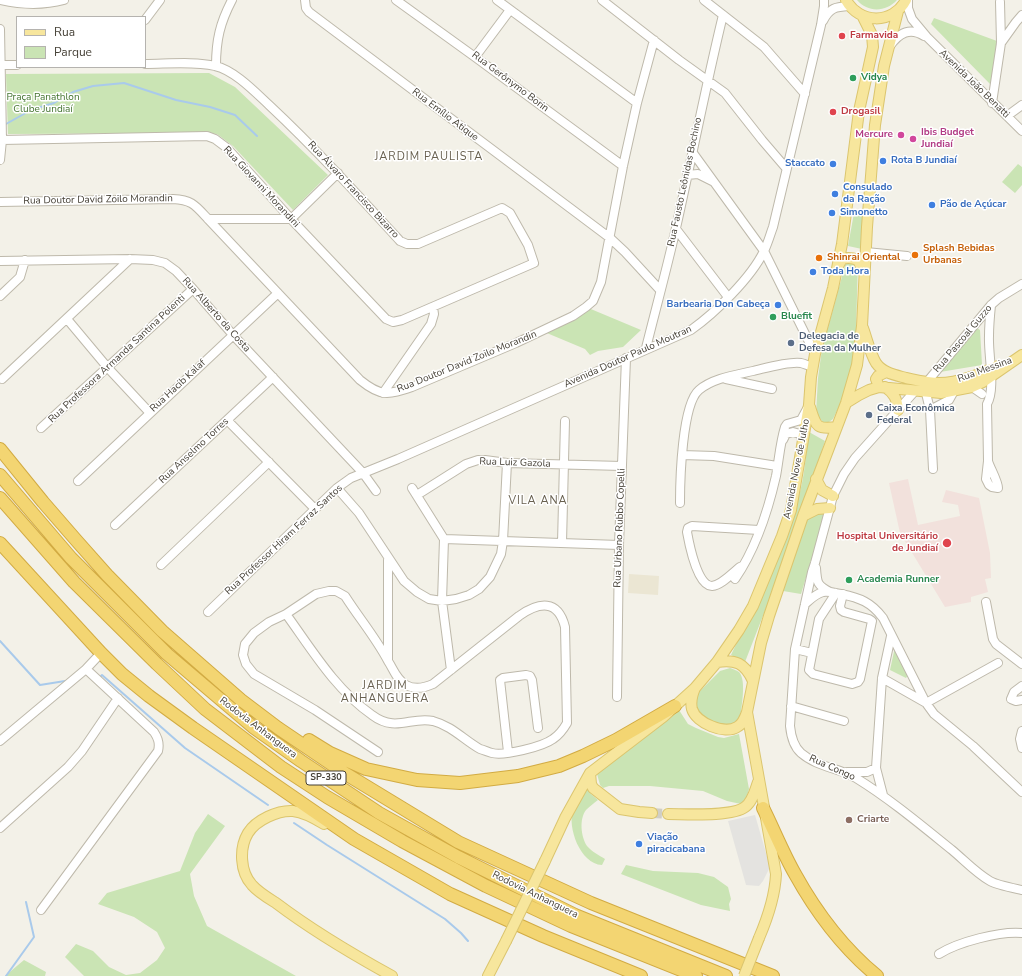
<!DOCTYPE html>
<html>
<head>
<meta charset="utf-8">
<style>
	body { margin:0 }
	#map { position:relative; width:1022px; height:976px; overflow:hidden; background:#f3f1e8; font-family:"Nunito Sans",sans-serif }
	canvas { display:block }
	.legend { position:absolute; left:16px; top:16px; width:130px; height:52px; box-sizing:border-box; background:#fff; border:1px solid #b5b3af; margin:0; padding:5px 7px; list-style:none; font-size:12px; color:#464137 }
	.legend li { display:flex; align-items:center; gap:8px; height:20px }
	.legend b { width:20px; border:1px solid #b5b3af }
</style>
</head>
<body>
<div id="map">
<canvas width="1022" height="976"></canvas>
<ul class="legend">
<li><b style="height:5px;background:#f7e69d"></b>Rua</li>
<li><b style="height:11px;background:#cae4b4"></b>Parque</li>
</ul>
</div>
<script>
const ctx = document.querySelector('canvas').getContext('2d');
ctx.lineJoin = 'round';
function fill(path, color) {
  ctx.fillStyle = color;
  ctx.fill(path, 'evenodd');
}
function strokePath(path, color, width, dash) {
  ctx.strokeStyle = color;
  ctx.lineWidth = width;
  ctx.lineCap = dash ? 'butt' : 'round';
  ctx.setLineDash(dash || []);
  ctx.stroke(path);
}
function write(font, color, halo, rows, align = 'center') {
  ctx.font = font + ' "Nunito Sans",sans-serif';
  ctx.lineWidth = 3;
  ctx.setLineDash([]);
  ctx.textBaseline = 'middle';
  ctx.strokeStyle = halo;
  ctx.fillStyle = color;
  for (const [text, x, y, turn = 0] of rows) {
    ctx.save();
    ctx.translate(x, y);
    ctx.rotate((+turn || 0) * Math.PI / 180);
    ctx.textAlign = isNaN(turn) ? turn : align;
    if (halo) ctx.strokeText(text, 0, 0);
    ctx.fillText(text, 0, 0);
    ctx.restore();
  }
}
const education = new Path2D(`
	M629,574L659,576L658,595L628,593Z`);
const medical = new Path2D(`
	M908,479L918,525L960,516L958,505L942,502L946,490L979,498L990,553L991,578L985,579L988,592L971,597V602L945,607L900,533L889,483Z`);
const green = new Path2D(`
	M857,0H897C886,12 868,13 857,0Z
	M934,18L997,41L994,79L990,84L931,24Z
	M209,73L235,87L328,175L293,210L233,146L217,134L202,133L8,134L6,74Z
	M1018,164L1022,167V185L1015,193L1002,182Z
	M854,213L862,215V249L848,246Z
	M846,262H858L856,329L860,339L844,396L833,419L829,422H823L816,414L818,378L822,349Z
	M586,307L641,330L623,347L598,351L590,355L585,349L542,331Z
	M976,327L980,330L982,365L940,372Z
	M809,432L825,441L794,536L745,662L731,655C757,602 785,550 800,492C805,473 806,451 809,432Z
	M821,512L825,515L801,594L783,591L806,519Z
	M895,647L908,675L906,678L890,670Z
	M730,668C733,669 736,670 739,672C747,680 741,709 740,720C722,730 713,724 696,713L694,697L720,671Z
	M679,710L688,724L696,728L718,737L724,738L739,734L749,789L747,796L741,804L727,801L703,791L650,786H609L603,788L600,785L597,774Z
	M585,786L591,794L598,800C594,803 590,806 586,810C579,819 581,837 587,846C592,852 599,855 605,859L602,865C580,864 567,827 573,809C576,801 581,793 585,786Z
	M208,814L225,826L190,874L194,896L207,926L296,976H84L65,957L76,944L93,951L109,967L126,975L140,973L157,960L165,948L157,932L134,917L98,904L107,893L180,871L195,833Z
	M626,865L653,871L698,873L714,877L728,887L731,899L729,904L730,911L701,905L621,874Z
	M24,960L46,972L45,976H5Z`);
const parking = new Path2D(`
	M755,815L770,867L763,881L759,886L746,885L728,821Z`);
const stream = new Path2D(`
	M6,124L31,110L54,103L73,92L93,86L124,83L176,100L210,107L235,115L257,136
	M0,641L40,685L65,681
	M101,676L102,675L185,748L268,805
	M294,823L327,845L445,919L461,933L468,941
	M6,976L34,937L26,902`);
const majorTunnel = new Path2D(`
	M652,813L668,814`);
const minor = new Path2D(`
	M0,0C22,5 42,6 64,0
	M305,0L306,8L309,12L610,238L625,252L660,290
	M396,0L475,57L623,166
	M497,0L637,103
	M602,0L679,60L725,93L762,140L786,168
	M704,0L764,47L805,94
	M908,0V8L912,19L927,37L1022,131
	M145,20L160,0
	M823,21C830,7 836,7 850,6
	M0,29L2,140L0,160
	M1001,43L1016,22L1022,15
	M890,46C899,33 910,27 924,36
	M475,57L510,10
	M1,65H17
	M216,66C216,40 220,23 232,0
	M992,103L1001,43L1000,2
	M1007,116L1022,105
	M2,140L207,136L215,139L227,148L291,219L386,319L393,322L402,320L534,263L528,245L510,213L502,208L418,244H407L400,241C357,194 315,148 269,105C255,92 234,70 215,66C195,61 166,64 145,64
	M693,153L764,251L815,354
	M687,175L698,174L712,181
	M0,202L173,199C192,200 195,205 208,219L360,380C381,397 388,395 412,387L516,343L573,316L586,307L593,301L601,282L623,166L637,103L654,40
	M208,219H291L338,173
	M676,229L728,297
	M866,252L907,256
	M0,261L130,259L153,260L165,263L176,271L193,289L233,335L363,473L376,491
	M0,296L20,277L25,260
	M67,319L108,368L149,412
	M646,348C656,308 667,268 676,228C692,157 706,85 723,15
	M2,379L130,259
	M726,379L772,389
	M927,382L991,305L999,298L1022,284
	M972,387L982,394
	M915,391L855,458L844,474L833,496L815,563L812,572L795,649L790,726C791,736 793,746 801,753C817,767 839,768 856,778C890,799 921,825 952,850C964,860 976,873 990,881C997,885 1013,888 1022,890
	M383,393L431,324L434,314L433,307
	M926,393L930,410L933,469
	M930,410L949,400L954,391
	M227,420L315,509
	M41,428L193,289
	M783,440L786,434L793,432L800,434L803,442
	M682,455L714,456L777,466
	M988,461C990,468 998,481 998,488L992,487L989,485L986,479L988,461L987,404C996,389 988,354 989,336C989,325 990,315 991,305
	M78,481L278,293
	M337,488L359,513L404,581L417,592L429,599L442,601L456,599L469,595L479,589L490,577L501,554L503,541L507,463
	M412,488L444,539
	M417,495L466,464L478,460H485L507,463L622,466
	M680,503C680,480 682,404 699,390C713,378 736,375 753,371C766,368 789,361 801,363C805,364 809,366 813,367
	M115,525L273,377
	M444,539L619,545
	M444,539L442,601L451,670
	M562,543L565,421
	M388,560V660
	M161,565L269,462
	M740,567C732,573 722,585 712,586C697,586 689,543 687,532L688,528L692,526L759,530
	M816,568C817,583 817,585 830,592
	M735,579C755,550 768,511 776,476C779,460 780,443 785,427L787,424L801,420L807,409
	M836,593L819,619L809,670L813,674L852,684L858,682L860,679L872,621L869,619L844,612L841,610L840,606L843,594
	M986,602L993,639L996,644L1022,664
	M805,604C810,600 815,594 823,592C829,591 835,593 841,594C860,598 871,602 883,618L926,703L934,714L973,746L1022,792
	M208,612L337,488L351,478L398,459L691,330C715,313 751,278 764,251C768,243 770,235 773,227L821,25L824,6V0
	M286,614C312,650 335,689 372,715C396,733 411,716 433,721C452,726 464,740 480,749C484,750 488,752 492,753C504,756 542,747 553,739C559,735 563,730 567,723L565,627C558,599 539,602 519,616L433,684C424,688 415,690 406,685C396,679 394,670 388,661C376,638 359,618 345,596L336,591H329L316,594L286,614L269,622L254,633L245,644L243,655L246,664L254,674L315,710L378,752
	M795,649L812,653
	M882,678L926,703
	M1022,686L1014,692L1011,699L1016,701L1022,700
	M617,697L619,545L626,358
	M926,703L998,663
	M791,706L844,721
	M1022,731L1020,739L1022,748
	M0,741L86,669L101,653
	M508,752L500,680L503,678L526,675L530,676L532,680L538,728
	M847,772H867L876,768
	M883,795L876,768L882,678L891,636
	M0,828L68,767L82,751L118,698
	M41,910L158,751C160,743 158,738 154,732L86,669
	M939,954C958,942 1000,931 1022,933`);
const major = new Path2D(`
	M846,0C859,24 893,25 906,0
	M838,266L842,259C848,257 853,258 858,260L863,271
	M863,328C867,339 870,353 876,363C883,373 895,375 906,378C916,380 928,383 939,383C959,383 980,374 998,366
	M879,387L876,379L878,376L886,372
	M885,387C894,393 897,399 898,410
	M846,403L859,395L869,390L879,387L941,393L972,387L983,382L1022,355
	M810,407C816,426 816,430 837,427
	M816,479L822,490L833,496
	M803,516L817,509L830,508
	M717,662C735,659 745,663 753,681
	M695,688C692,695 690,701 692,709C696,723 725,735 737,727C743,724 745,718 747,712
	M590,773L591,784L593,788L620,809L639,812L652,813
	M668,814C686,814 732,817 745,807C753,801 755,790 758,782
	M324,824C316,819 302,812 293,811C278,810 256,820 248,833C239,848 240,872 252,885C258,892 268,898 276,903C313,931 352,954 392,976
	M545,861L565,818L590,773L663,717L695,688L717,662L739,630L753,606L782,536L791,510L809,405L811,377L815,354L833,288L842,244L859,111L873,47L872,35L863,17
	M759,938C768,917 775,897 776,874L747,712L761,643L769,616L803,516L846,403L857,365L862,326L867,227L875,125L884,66L898,11
	M488,976L506,941`);
const highway = new Path2D(`
	M0,449L43,502L76,540L107,575L162,631L241,700L278,728L346,774L458,842L591,903L773,976
	M0,475L71,558L167,654L253,727L301,761L379,813L458,857L575,915L726,976
	M0,498L74,582L157,664L205,709L281,767L327,797L402,841L486,886L571,926L696,976
	M0,543L101,653L122,674L149,696L193,728L354,839L450,894L543,936L641,976
	M309,740L330,753L366,769L417,780L460,783L518,776L559,766L583,756L616,740L675,706
	M763,808C774,830 783,853 795,874C816,912 843,948 877,976`);
const majorBridge = new Path2D(`
	M506,941L545,861
	M744,976L759,938`);
const markers = [
	[842,36,4,"#e0444e"],
	[853,78,4,"#2e9e5b"],
	[833,112,4,"#e0444e"],
	[901,135,4,"#d1479c"],
	[913,139,4,"#d1479c"],
	[883,161,4,"#3f7fe0"],
	[833,164,4,"#3f7fe0"],
	[835,194,4,"#3f7fe0"],
	[932,205,4,"#3f7fe0"],
	[832,213,4,"#3f7fe0"],
	[915,255,4,"#e8710a"],
	[819,258,4,"#e8710a"],
	[813,272,4,"#3f7fe0"],
	[778,305,4,"#3f7fe0"],
	[773,317,4,"#2e9e5b"],
	[791,343,4,"#5c6f8a"],
	[869,415,4,"#5c6f8a"],
	[947,543,5,"#e0444e"],
	[849,580,4,"#2e9e5b"],
	[849,820,4,"#8d6e63"],
	[639,844,4,"#3f7fe0"]
];
const shields = [
	[326,778,40]
];
const shieldNames = [
	["SP-330",326,778]
];
const healthNames = [
	["Farmavida",850,36],
	["Drogasil",841,112],
	["Hospital Universitário",938,537,"right"],
	["de Jundiaí",938,549,"right"]
];
const leisureNames = [
	["Vidya",861,78],
	["Bluefit",781,317],
	["Academia Runner",857,580]
];
const streetNames = [
	["Rua Gerônymo Borin",510,82,37],
	["Avenida João Benatti",974,84,44],
	["Rua Emílio Atique",445,115,37],
	["Rua Fausto Leônidas Bochino",685,182,-78],
	["Rua Giovanni Morandini",261,187,47],
	["Rua Álvaro Francisco Bizarro",353,190,47],
	["Rua Doutor David Zoilo Morandin",98,200,-1],
	["Rua Alberto da Costa",216,315,48],
	["Rua Pascoal Guzzo",963,339,-50],
	["Avenida Doutor Paulo Moutran",628,357,-24],
	["Rua Professora Armanda Santina Polenti",117,359,-43],
	["Rua Doutor David Zoilo Morandin",467,362,-22],
	["Rua Messina",985,370,-20],
	["Rua Hacib Kalaf",178,386,-43],
	["Rua Anselmo Torres",194,451,-43],
	["Rua Luiz Gazola",515,463,2],
	["Avenida Nove de Julho",797,469,-79],
	["Rua Urbano Rubbo Copelli",620,528,-88],
	["Rua Professor Hiram Ferraz Santos",284,540,-43],
	["Rodovia Anhanguera",258,728,37],
	["Rua Congo",832,768,24],
	["Rodovia Anhanguera",535,895,26]
];
const parkNames = [
	["Praça Panathlon",43,98],
	["Clube Jundiaí",43,110]
];
const hotelNames = [
	["Ibis Budget",921,133],
	["Jundiaí",921,145],
	["Mercure",893,135,"right"]
];
const shopNames = [
	["Rota B Jundiaí",891,161],
	["Staccato",825,164,"right"],
	["Consulado",843,188],
	["da Ração",843,200],
	["Pão de Açúcar",940,205],
	["Simonetto",840,213],
	["Toda Hora",821,272],
	["Barbearia Don Cabeça",770,305,"right"],
	["Viação",647,838],
	["piracicabana",647,850]
];
const foodNames = [
	["Splash Bebidas",923,249],
	["Urbanas",923,261],
	["Shinrai Oriental",827,258]
];
const serviceNames = [
	["Delegacia de",799,337],
	["Defesa da Mulher",799,349],
	["Caixa Econômica",877,409],
	["Federal",877,421]
];
const educationNames = [
	["Criarte",857,820]
];
const neighbourhoodNames = [
	["JARDIM PAULISTA",429,157],
	["VILA ANA",538,501],
	["JARDIM",385,686],
	["ANHANGUERA",385,699]
];
fill(education, '#ebe6d3');
fill(medical, '#f2e1dc');
fill(green, '#cae4b4');
fill(parking, '#e4e3e0');
strokePath(stream, '#a9caeb', 2);
strokePath(majorTunnel, '#d0cec5', 10, [10, 5]);
strokePath(minor, '#beb9ab', 10);
strokePath(major, '#dbc56e', 12);
strokePath(highway, '#d2ab43', 14);
strokePath(minor, '#fff', 8);
strokePath(major, '#f7e69d', 10);
strokePath(highway, '#f3d572', 12);
strokePath(majorBridge, '#dbc56e', 12, []);
strokePath(majorBridge, '#f7e69d', 10);
for (const [x, y, r, color] of markers) {
  const dot = new Path2D();
  dot.arc(x, y, r, 0, 2 * Math.PI);
  ctx.fillStyle = color;
  ctx.fill(dot);
  strokePath(dot, '#fff', 1.5);
}
for (const [x, y, w] of shields) {
  const box = new Path2D();
  box.roundRect(x - w / 2, y - 7, w, 14, 3);
  ctx.fillStyle = '#fff';
  ctx.fill(box);
  strokePath(box, '#464137', 1);
}
write('bold 9px', '#464137', null, shieldNames);
write('bold 10px', '#be3a42', '#fff', healthNames, 'left');
write('bold 10px', '#27864d', '#fff', leisureNames, 'left');
write('10px', '#464137', '#fff', streetNames);
write('10px', '#42732e', '#fff', parkNames);
write('bold 10px', '#b23c85', '#fff', hotelNames, 'left');
write('bold 10px', '#366cbe', '#fff', shopNames, 'left');
write('bold 10px', '#c56008', '#fff', foodNames, 'left');
write('bold 10px', '#4e5e75', '#fff', serviceNames, 'left');
write('bold 10px', '#785e54', '#fff', educationNames, 'left');
ctx.letterSpacing = '1px';
write('11px', '#68604f', '#fff', neighbourhoodNames);
ctx.letterSpacing = '0px';
</script>
</body>
</html>
